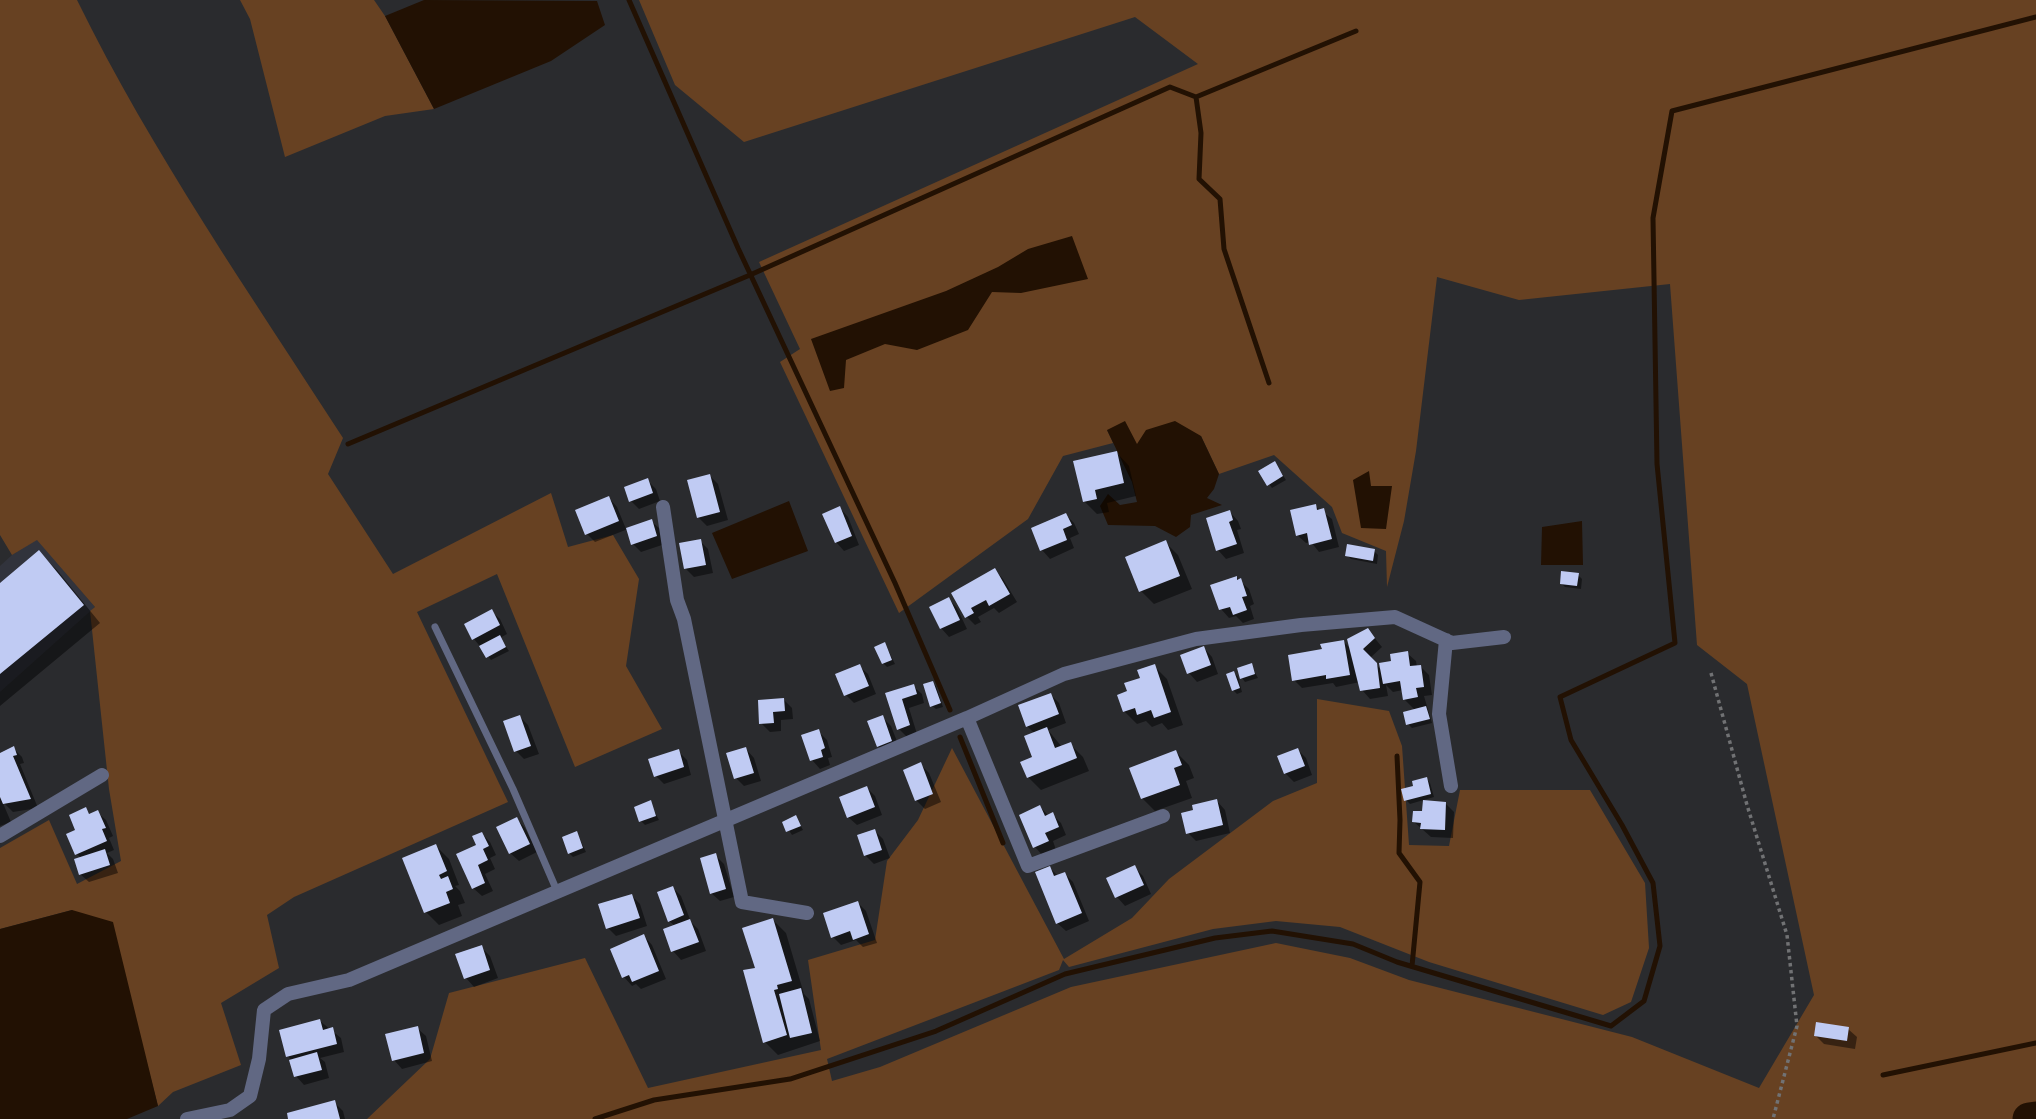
<!DOCTYPE html>
<html>
<head>
<meta charset="utf-8">
<style>
	body { margin:0 }
	canvas { display:block; background:#2a2b2e }
</style>
</head>
<body>
<canvas width="2036" height="1119"></canvas>
<script>
const ctx = document.querySelector('canvas').getContext('2d');
ctx.lineJoin = 'round';
function fill(path, color) {
  ctx.fillStyle = color;
  ctx.fill(path, 'evenodd');
}
function strokePath(path, color, width, dash) {
  ctx.strokeStyle = color;
  ctx.lineWidth = width;
  ctx.lineCap = dash ? 'butt' : 'round';
  ctx.setLineDash(dash || []);
  ctx.stroke(path);
}
const built = new Path2D(`
	M37,539L95,607L0,692V566L12,555Z`);
const green = new Path2D(`
	M0,0H77C152,153 251,295 343,438L328,474L393,574L551,493L568,547L613,535L639,579L626,666L662,729L575,767L497,574L417,612L508,802L294,897L267,915L279,968L221,1003L241,1065L173,1092L158,1106L136,1022L72,910L0,929V848L49,820L77,884L121,861L109,789L90,611L95,607L37,540L12,555L0,535Z
	M240,0H374L385,16L434,109L385,116L285,157L250,19Z
	M639,0H2036V1119H367L430,1059L449,993L585,958L648,1088L821,1050L808,960L875,940L887,861L918,820L952,748L1064,959L1132,918L1169,879L1273,801L1317,783V699L1389,711L1402,746L1409,845L1449,846L1460,790H1590L1645,883L1649,948L1631,1002L1603,1015L1429,962L1340,927L1276,921L1213,929L1069,967L1063,960L1059,970L827,1059L832,1081L880,1067L1071,987L1276,943L1350,958L1409,980L1632,1037L1759,1088L1814,995L1747,684L1697,645L1670,284L1519,300L1437,277L1416,451L1404,521L1387,587L1386,551L1342,533L1332,507L1274,455L1219,474L1201,436L1137,445L1107,430L1113,443L1063,456L1028,519L899,613L780,362L800,349L759,262L1198,64L1135,17L744,142L675,85Z`);
const water = new Path2D(`
	M424,0L597,1L605,25L551,61L434,109L385,16Z
	M1072,236L1088,279L1021,293L992,292L968,330L917,350L885,344L846,360L844,388L830,391L811,339L946,291L998,267L1028,249Z
	M1125,421L1137,444L1146,430L1175,421L1201,436L1219,474L1214,489L1207,498L1222,505L1191,515L1190,527L1176,537L1155,526L1108,525L1100,506L1108,494L1120,505L1137,502L1132,482L1107,430Z
	M1369,471L1371,486H1392L1386,529L1361,528L1353,480Z
	M789,501L808,551L732,579L712,533Z
	M1582,521L1583,565H1541L1542,527Z
	M72,910L113,922L158,1106L127,1119H0V929Z`);
const shadow = new Path2D(`
	M1116,452L1129,466L1136,496L1107,503L1109,512L1097,514L1084,501Z
	M1275,463L1286,480L1272,488L1269,484Z
	M710,476L718,484L728,520L707,526L698,517Z
	M647,480L656,489L660,501L639,509L631,501Z
	M609,498L617,507L626,529L651,521L660,529L665,544L641,552L633,544L628,529L595,542L587,534Z
	M1315,506L1332,519L1339,547L1319,552L1311,542L1306,543L1297,535Z
	M840,508L848,517L859,545L844,551L836,542Z
	M1230,512L1238,521L1241,529L1237,530L1244,553L1226,559L1218,550Z
	M1066,515L1074,523L1079,534L1070,538L1074,548L1050,559L1042,550L1033,529Z
	M700,541L708,549L713,573L694,577L686,569Z
	M1165,542L1178,555L1192,589L1154,604L1141,591L1127,557Z
	M1374,551L1378,555L1377,564L1351,559L1347,555Z
	M39,553L57,570L100,623L0,706V585Z
	M995,570L1003,579L1017,602L999,613L994,608L978,617L981,622L975,625L967,617L954,594Z
	M1578,575L1582,579L1581,589L1565,587L1561,583Z
	M1237,578L1249,589L1254,604L1250,606L1254,619L1243,623L1236,616L1229,618L1221,609Z
	M949,599L957,608L967,629L949,637L941,628Z
	M491,611L500,619L507,634L500,638L509,651L491,660L474,639Z
	M1368,630L1382,647L1370,658L1382,671L1407,653L1416,661L1417,667L1420,666L1429,675L1432,695L1424,696L1432,723L1412,728L1408,724L1415,710L1404,699L1403,690L1393,692L1386,685L1388,696L1370,699L1362,690L1360,682L1336,687L1333,683L1302,688L1294,680L1324,651L1343,641L1352,650Z
	M885,644L895,664L887,667L883,663Z
	M1204,648L1212,657L1218,674L1197,682L1189,673Z
	M1251,665L1258,678L1245,682L1242,678Z
	M859,666L868,674L876,694L854,703L846,695Z
	M1154,666L1167,679L1183,725L1168,730L1162,723L1152,727L1146,721L1137,724L1124,711L1129,692Z
	M1234,673L1238,677L1242,692L1237,694L1233,690Z
	M933,683L936,686L943,707L936,709L932,706Z
	M913,686L922,694L924,703L909,708L917,734L907,737L899,729L887,694Z
	M1051,695L1059,703L1066,723L1048,730L1062,747L1070,744L1083,757L1089,771L1041,790L1028,777L1035,758V734L1027,726Z
	M784,700L792,708L793,719L781,720V731L770,732L761,723Z
	M520,717L528,725L539,754L524,759L516,751Z
	M882,717L891,726L900,749L887,754L878,746Z
	M818,731L827,740L832,757L828,758L830,765L820,769L812,760Z
	M14,749L22,757L24,763L20,764L38,808L13,812L2,801L11,822L0,826V755Z
	M746,749L754,758L761,781L744,786L736,778Z
	M1298,750L1306,758L1312,775L1294,782L1285,773Z
	M678,751L687,760L691,775L664,784L656,776Z
	M1176,752L1189,765L1194,778L1186,781L1192,798L1155,811L1142,798Z
	M921,765L929,773L941,802L925,809L916,800Z
	M1427,779L1430,783L1434,797L1410,804L1406,800L1415,787Z
	M867,788L875,796L882,815L857,825L848,817Z
	M1217,801L1225,810L1230,833L1196,841L1188,833Z
	M650,803L659,820L645,825L641,821Z
	M1446,804L1454,812L1453,838L1431,837L1414,822L1423,813Z
	M1040,807L1049,816L1052,814L1061,823L1066,835L1053,841L1056,850L1043,856L1035,847L1021,816Z
	M86,810L91,815L97,812L106,820L113,836L109,838L114,850L107,853L113,859L118,873L89,882L80,874L81,858L77,854L78,831Z
	M796,817L803,830L792,835L784,823Z
	M517,819L525,828L537,852L519,861L510,853Z
	M875,831L883,839L890,858L874,864L865,855Z
	M577,833L586,852L573,857L569,853Z
	M482,834L490,842L496,855L490,858L495,869L485,874L493,891L482,896L473,888Z
	M436,846L449,859L459,885L455,886L460,891L465,903L458,905L462,916L439,925L426,912L404,859Z
	M715,855L724,864L734,897L720,901L711,893Z
	M1134,867L1143,876L1151,894L1125,906L1117,897L1108,879Z
	M1050,868L1058,876L1065,874L1073,882L1089,921L1066,931L1057,923Z
	M673,888L681,896L691,922L698,929L706,951L681,960L673,951L675,926L669,921Z
	M632,896L640,904L647,926L616,936L608,928Z
	M858,903L866,911L877,943L863,947L856,940L841,945L833,937Z
	M773,920L786,933L804,994L809,999L820,1041L778,1055L765,1042L757,970Z
	M644,936L652,945L666,979L641,989L636,984L632,986L624,977Z
	M481,947L490,956L498,978L474,987L466,978Z
	M320,1021L341,1038L344,1052L320,1058L325,1062L329,1078L304,1085L296,1076L291,1060L288,1056Z
	M417,1028L426,1036L432,1061L402,1069L394,1060Z
	M1848,1029L1857,1037L1855,1049L1824,1044L1816,1036Z
	M334,1102L343,1111L345,1119H290Z`);
const stream = new Path2D(`
	M629,0L738,248L895,583L950,710
	M1196,97L1201,133L1199,179L1220,199L1224,249L1269,383
	M348,444L750,275L1170,87L1196,97L1356,31
	M960,737L1003,843
	M1397,756L1400,820L1399,853L1420,882L1412,966
	M1883,1075L2036,1043
	M595,1119L654,1100L790,1079L936,1031L1065,974L1215,938L1272,931L1353,944L1397,962L1611,1026L1644,1001L1660,946L1653,883L1622,825L1571,740L1560,697L1675,643L1657,464L1653,218L1672,111L2036,17`);
const river = new Path2D(`
	M2029,1119L2036,1118`);
const building = new Path2D(`
	M1117,451L1124,483L1095,490L1097,499L1083,502L1073,461Z
	M1275,461L1283,476L1267,486L1258,471Z
	M710,474L720,512L697,518L687,480Z
	M648,478L653,493L629,502L624,487Z
	M609,496L619,521L585,535L575,510Z
	M1316,504L1317,510L1324,508L1332,539L1309,545L1307,533L1296,536L1290,510Z
	M840,506L852,536L835,543L822,514Z
	M1230,510L1233,520L1229,522L1237,544L1216,551L1206,518Z
	M1066,513L1072,525L1063,529L1067,540L1040,551L1031,528Z
	M652,519L657,536L631,545L626,528Z
	M701,539L706,565L684,569L679,543Z
	M1166,540L1180,576L1139,592L1125,557Z
	M1347,544L1375,549L1373,561L1345,556Z
	M39,550L84,605L0,674V583Z
	M995,568L1010,594L989,606L986,600L971,608L974,613L965,618L951,593Z
	M1561,571L1579,573L1577,586L1560,584Z
	M1237,576V580L1241,578L1247,596L1242,597L1247,610L1233,615L1230,607L1219,610L1210,585Z
	M949,597L960,620L940,629L929,607Z
	M492,609L500,625L472,640L464,624Z
	M1368,628L1375,638L1363,649L1377,663L1380,688L1360,691L1347,639Z
	M500,635L506,647L486,658L479,646Z
	M1344,640L1350,675L1326,679V675L1292,681L1288,655L1322,649L1320,644Z
	M885,642L892,660L882,664L874,647Z
	M1204,646L1211,665L1187,674L1180,655Z
	M1408,651L1410,666L1421,665L1424,687L1416,688L1418,697L1403,700L1400,681L1383,684L1379,663L1391,661L1390,654Z
	M1252,663L1255,674L1240,679L1237,668Z
	M860,664L869,686L844,696L835,674Z
	M1155,664L1171,712L1154,718L1151,710L1137,715L1135,708L1123,712L1117,695L1127,691L1124,683L1140,678L1137,670Z
	M1234,671L1240,688L1232,691L1226,674Z
	M933,681L941,703L930,707L923,684Z
	M914,684L917,694L902,699L910,725L897,730L885,693Z
	M1051,693L1059,714L1026,727L1018,705Z
	M784,698L785,711L773,712L774,723L759,724L758,700Z
	M1426,706L1430,719L1406,725L1403,712Z
	M520,715L531,746L514,752L503,721Z
	M883,715L892,741L877,747L867,721Z
	M1047,727L1055,748L1071,742L1077,758L1027,778L1020,762L1032,757L1024,736Z
	M819,729L825,748L821,750L823,757L810,761L801,735Z
	M14,746L17,755L13,756L31,799L3,804L0,797V753Z
	M746,747L754,773L734,779L726,753Z
	M1298,748L1305,766L1284,774L1277,756Z
	M679,749L684,767L654,777L648,759Z
	M1176,750L1182,765L1174,768L1180,785L1141,799L1129,768Z
	M921,762L933,794L915,801L903,770Z
	M1427,777L1431,794L1404,801L1401,789L1413,786L1412,781Z
	M867,786L875,807L847,818L839,797Z
	M1217,799L1223,825L1186,834L1181,813L1193,810L1192,805Z
	M651,800L656,816L639,822L634,807Z
	M1423,800L1446,802L1445,830L1420,829L1421,823L1412,822L1413,811H1422Z
	M1040,805L1045,816L1053,812L1059,827L1045,833L1049,841L1033,848L1019,815Z
	M86,807L89,814L98,810L106,828L102,829L107,841L75,855L66,834L75,830L69,815Z
	M796,815L801,826L786,832L782,822Z
	M517,817L530,844L509,854L496,827Z
	M875,829L882,850L864,856L857,835Z
	M577,831L583,848L568,854L562,837Z
	M482,832L489,846L483,849L488,860L478,865L485,883L472,889L456,854L476,845L472,836Z
	M436,844L447,871L439,875L441,879L448,876L453,889L446,892L450,903L424,913L402,858Z
	M105,849L110,865L79,875L74,859Z
	M716,853L726,889L710,894L700,858Z
	M1135,865L1144,885L1115,898L1106,878Z
	M1050,866L1054,876L1065,872L1082,913L1056,924L1035,872Z
	M673,886L684,915L668,922L657,892Z
	M632,894L640,918L606,929L598,904Z
	M858,901L869,934L853,940L850,931L831,938L823,913Z
	M773,918L792,981L777,985L778,989L774,990L787,1035L763,1043L743,970L755,968L742,928Z
	M690,919L699,942L671,952L663,929Z
	M644,934L659,971L632,982L629,975L622,978L610,949Z
	M482,945L490,970L464,979L455,954Z
	M801,988L812,1033L790,1038L779,994Z
	M320,1019L323,1030L333,1027L337,1044L286,1057L279,1030Z
	M1816,1022L1849,1027L1847,1041L1814,1036Z
	M418,1026L424,1053L392,1061L385,1034Z
	M317,1052L322,1070L294,1077L289,1060Z
	M335,1100L340,1119H288L287,1113Z`);
const path = new Path2D(`
	M1711,673L1747,805L1787,935L1797,1026L1773,1119`);
const lane = new Path2D(`
	M435,627L513,789L557,891`);
const street = new Path2D(`
	M663,507L677,600L684,619L742,902L807,913
	M1446,640L1439,714L1451,786
	M967,718L1028,866L1163,816
	M0,836L102,775
	M187,1119L230,1110L250,1096L259,1059L264,1010L288,994L349,980L967,718L1064,674L1196,639L1301,625L1395,617L1452,643L1504,637`);
fill(built, '#31333c');
fill(green, '#674122');
fill(water, '#221103');
fill(shadow, '#0007');
strokePath(stream, '#221103', 5);
strokePath(river, '#221103', 33);
fill(building, '#c0cbf3');
strokePath(path, '#717274', 3.5, [3.5, 3.5]);
strokePath(lane, '#616883', 7);
strokePath(street, '#616883', 14);
</script>
</body>
</html>
